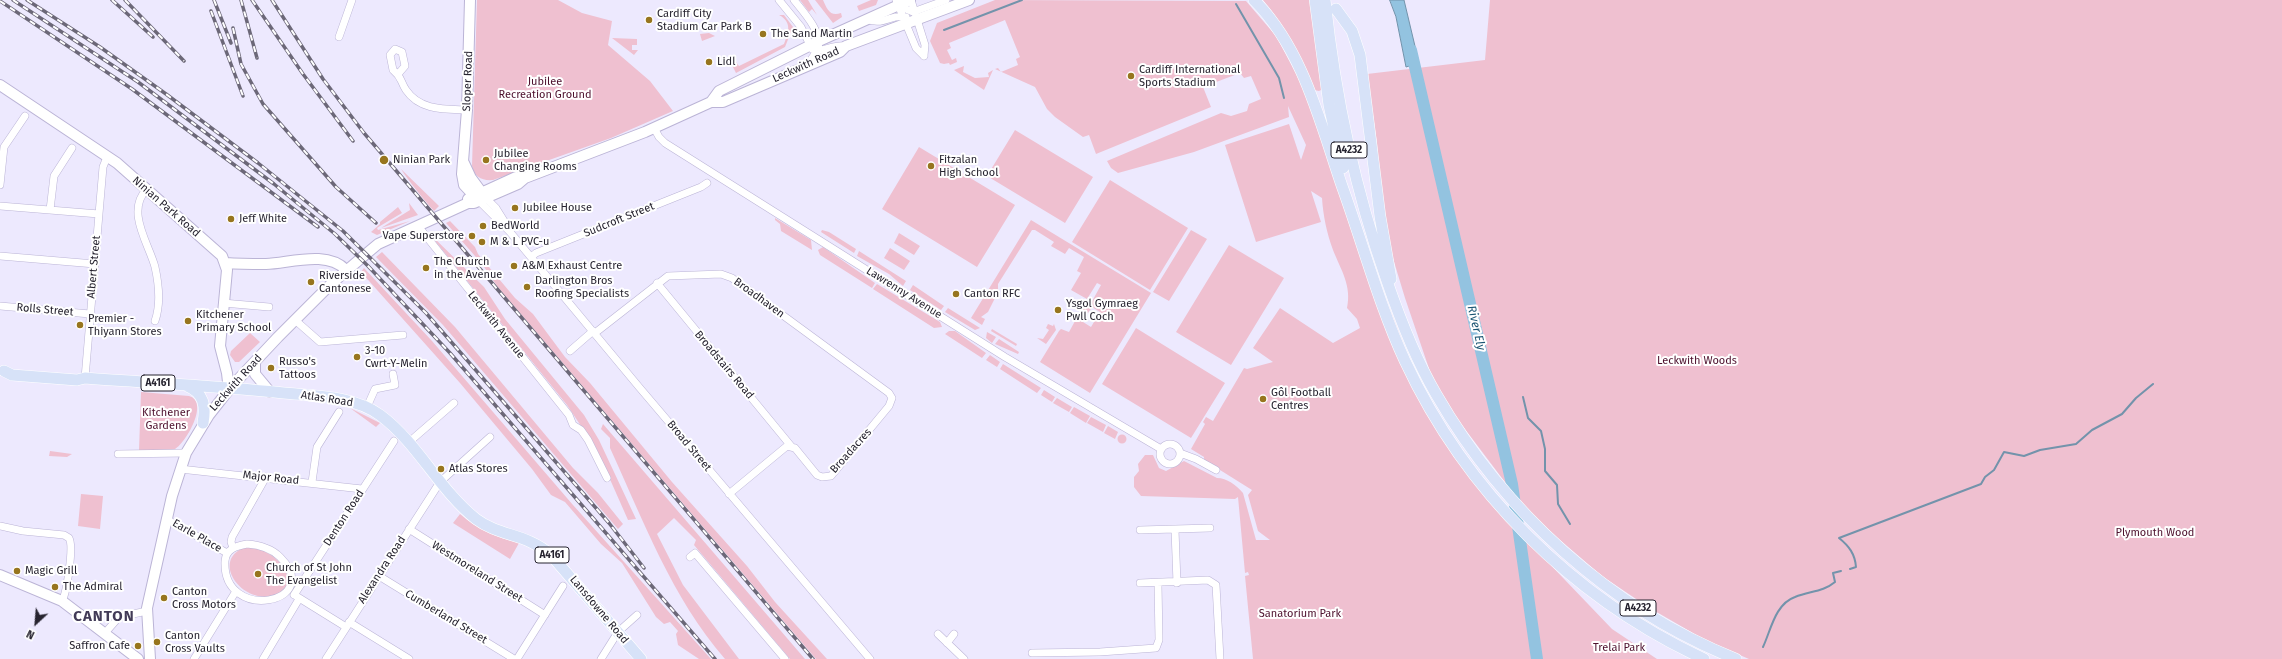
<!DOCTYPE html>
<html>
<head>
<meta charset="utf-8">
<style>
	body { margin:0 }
	#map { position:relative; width:2282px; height:659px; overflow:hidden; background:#ede9fe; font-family:"Fira Sans",sans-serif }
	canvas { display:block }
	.north { position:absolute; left:16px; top:603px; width:40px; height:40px; -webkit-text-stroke:3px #fff; paint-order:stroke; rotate:206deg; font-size:11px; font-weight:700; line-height:16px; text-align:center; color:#272430 }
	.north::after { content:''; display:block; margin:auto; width:14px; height:18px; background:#272430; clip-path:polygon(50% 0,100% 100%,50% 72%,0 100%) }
</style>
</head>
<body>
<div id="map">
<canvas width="2282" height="659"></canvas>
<div class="north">N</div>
</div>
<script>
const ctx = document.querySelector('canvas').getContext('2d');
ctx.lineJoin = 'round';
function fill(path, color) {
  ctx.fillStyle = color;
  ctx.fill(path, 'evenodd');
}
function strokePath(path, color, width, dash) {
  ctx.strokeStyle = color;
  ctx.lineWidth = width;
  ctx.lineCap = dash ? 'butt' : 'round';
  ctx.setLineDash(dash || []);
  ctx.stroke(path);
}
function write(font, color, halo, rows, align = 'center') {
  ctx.font = font + ' "Fira Sans",sans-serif';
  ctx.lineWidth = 4;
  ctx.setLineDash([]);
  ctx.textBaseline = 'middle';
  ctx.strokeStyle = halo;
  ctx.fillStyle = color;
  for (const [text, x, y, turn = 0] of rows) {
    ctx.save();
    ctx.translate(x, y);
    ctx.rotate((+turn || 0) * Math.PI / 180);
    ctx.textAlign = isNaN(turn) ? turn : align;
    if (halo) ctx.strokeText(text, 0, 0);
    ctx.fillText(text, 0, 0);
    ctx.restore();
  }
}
const green = new Path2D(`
	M477,0H558L582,13L612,21L608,45L650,81L673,111L611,138L493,180C482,181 474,177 472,166Z
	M800,0H808L817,15L812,9L809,12Z
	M815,0H823C827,9 830,17 841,13L842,17L833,23Z
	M871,0H878L876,5L859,11L857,6Z
	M995,0L1246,1L1276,36L1302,85L1427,404L1433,424L1457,460L1496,508L1612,629L1657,659H1253L1245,576L1249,575L1248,572L1245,573L1238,497L1235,499L1141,496L1134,487V477L1139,471L1138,464L1145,455H1153L1159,468L1166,471L1184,461L1217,478C1227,478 1236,485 1243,493L1256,540H1270L1258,531L1248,495L1252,490L1204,460V457L1191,449L1205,424L1203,422L1206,417L1213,421L1244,368L1247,369L1273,362L1253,348L1280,308L1333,343L1360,328L1357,319L1347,308C1352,286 1341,270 1333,250C1327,234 1323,215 1322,198L1311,191L1321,222L1256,242L1225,145L1289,124L1301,160L1306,145L1288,106L1289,117L1194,152L1118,173L1111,168L1107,161L1221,113L1231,116L1247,111L1249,104L1261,99L1251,76L1244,78L1240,73L1203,87L1211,107L1096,154L1089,135L1083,137L1055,117L1047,109L1035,87L995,69L998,68L1001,72L1018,65L1016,59L1020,57L1005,20L949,43L951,48L947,50L952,60L956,58L957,62L950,65L949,63L944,64L940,63L930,41L937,23Z
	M1263,0H1311L1323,89L1319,91L1314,90L1311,84C1298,53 1285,26 1263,0Z
	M1490,0H2282V659H1749L1705,640L1648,607L1602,576L1560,540L1523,506L1437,392L1405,298L1382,222L1377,143L1367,74L1485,60Z
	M779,15H784L793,27L785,47L736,73L732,65L736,62L739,66L784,44C789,32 792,22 779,15Z
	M709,33L715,36L702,41L700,34Z
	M612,38L637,39V45H632V50H638L634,55Z
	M964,66L963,72L975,78L989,77L988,73L993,70L984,90L954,70Z
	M1015,130L1093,177L1065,223L987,176Z
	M919,147L1015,205L977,267L882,209Z
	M401,169L439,206L434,211C425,201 410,183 401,169Z
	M1110,180L1188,228L1150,290L1072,242Z
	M409,203L418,215L381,228L410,210Z
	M398,207L402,213L380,226L377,228L378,230L410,221L377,235L371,232L380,224V222Z
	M775,218L811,240L812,250L781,231L780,224L775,220Z
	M1031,220L1151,293L1090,393L1040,362L1059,331L1061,329L1069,332L1080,312L1086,316L1083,322L1091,327L1100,312L1092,307L1088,313L1081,309L1085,303L1090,305L1101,285L1097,283L1087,299L1071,290L1081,273L1077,271L1084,257L1069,248L1065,254L1051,246L1054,242L1035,230H1032L998,284V292L988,312L981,317L985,319L982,325L971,318Z
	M450,221L475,247L478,254L515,298L533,314L565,357L590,383L672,482L747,566L775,602L827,659H816L497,286L482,264L446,223Z
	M822,230L829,232L856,249L854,253L821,232Z
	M1191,230L1207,239L1169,301L1153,292Z
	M427,231L484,287L505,319L584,415L599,440L636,519L628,520L597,450L567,405Z
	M899,233L920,246L914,255L894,243Z
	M1229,245L1284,278L1231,365L1176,332Z
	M823,247L875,283L872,288L820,255L818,250Z
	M890,248L910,261L904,270L884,258Z
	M859,251L906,281L903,286L889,274L857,256Z
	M382,252L455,327L573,468L598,493L623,524L618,529L443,325L376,257Z
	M364,268L432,341L573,505L711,659H699L678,645L676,634L678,631L670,622L664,624L656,617L622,563L601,544L565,502L551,495L532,469L460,383L361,272Z
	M877,284L940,322L942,327L934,328L873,289Z
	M913,285L944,306L941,310L910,290Z
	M948,308L980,328L975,330L945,312Z
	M1048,324L1053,326L1054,324L1056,330L1046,344L1037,338L1043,339L1049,330L1046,328Z
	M1136,328L1225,383L1191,438L1102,384Z
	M992,329L1017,344L1016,346L991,331Z
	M949,331H955L986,353L982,358L945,334Z
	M987,332L996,337L992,343L986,338Z
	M250,333L260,342L239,362H235L230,355L231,351Z
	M999,339L1019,352L1018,354L995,344Z
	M990,355L1000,362L997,367L986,360Z
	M1003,364L1041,388L1037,393L1000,369Z
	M1044,390L1055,397L1052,402L1041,395Z
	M141,392L189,396C211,402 183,448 173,450C163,453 150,451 139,451Z
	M1057,398L1072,407L1069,412L1053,403Z
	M1074,407L1090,416L1086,423L1070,413Z
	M350,408L380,423L376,427Z
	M1091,417L1106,425L1103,432L1087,423Z
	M603,424L805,659H790L694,545L696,540L674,518L657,534L683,585L739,659H725C672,598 643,520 610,448V438L601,429Z
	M1108,426L1118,432L1115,439L1104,433Z
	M1117.5 439a4.5 4.5 0 1 1 9 0a4.5 4.5 0 1 1-9 0Z
	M50,451L72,454L67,457L49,456Z
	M81,494L103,496L100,529L78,526Z
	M460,514C478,530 496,537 519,543L510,559L453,523Z
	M243,548C271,543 304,580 279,593C247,610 209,563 243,548Z`);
const water = new Path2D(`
	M1390,0H1404L1419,63L1406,67L1396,17Z`);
const stream = new Path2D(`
	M1236,4L1279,78L1284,98
	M944,30L1022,0
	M1523,397L1528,418L1541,431L1545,449V471L1557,485L1558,504L1570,524
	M1850,569L1856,567C1855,554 1849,546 1839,538L1981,484L1985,477L1994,470L2004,452L2024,456L2040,450L2076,444L2092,430L2122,414L2136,398L2153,384
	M1763,647C1771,630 1775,604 1795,597C1810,591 1823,592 1835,582L1833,573L1841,571`);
const river = new Path2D(`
	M1411,50L1512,484L1537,659`);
const street = new Path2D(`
	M779,0L801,27L812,49C822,54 831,44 846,46
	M794,0C802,10 823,33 818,47C816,54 810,61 806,66
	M896,0L916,48L924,56
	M911,0L925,45L924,56
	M899,6L913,12L946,0
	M868,20C886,25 890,14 906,17
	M339,37L352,0
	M399,73L405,66L402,52L395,49L390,55L393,70C402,77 400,81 406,90C420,111 446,109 467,110
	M654,128L659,137L665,143L1005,357L1161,449
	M0,185L4,147L25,116
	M147,189C125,211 149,244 155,267C159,285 161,304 155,321
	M486,198L496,208L506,224
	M479,201L510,232L639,387L870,659
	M0,206L99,214
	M50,210L54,176L72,148
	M418,226L569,415L573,425L581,430L588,440L607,478
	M0,256L95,264
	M531,257L536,253L701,187L707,183
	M657,283L791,446
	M223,303L269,307
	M0,306L90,314
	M295,320L320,342L403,335
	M595,333L668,276L721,274L732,278L889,393L892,398L889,406L831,476L822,477L817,475L795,448L787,446L729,494
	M570,351L593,331
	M85,378L103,167L107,157
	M367,407L375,389L395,385L393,374
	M408,443L454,403
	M1160 454a10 10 0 1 1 20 0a10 10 0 1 1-20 0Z
	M1180,453L1196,459L1216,470
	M118,454L186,453
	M180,469L362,489
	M312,482L317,447L339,412
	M166,519L227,553
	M0,526L23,531L64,535L69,538C74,546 67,592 62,601
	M409,529L545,615
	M1140,530L1210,528
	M1175,530L1177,583
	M247,544C260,545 271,548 280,557C326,603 222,624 225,561C226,549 236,546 247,544Z
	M233,548L231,542L232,537L266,477
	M690,557L695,553L785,659
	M379,576L514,659
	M1140,583L1208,580L1216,585L1220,659
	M294,595L394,441
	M296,596L346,627
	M349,622L409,659
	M105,633L119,617L147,611
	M938,634L964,659
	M947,643L954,634
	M1032,653L1100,652L1156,648L1159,640L1158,584
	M194,659L236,591
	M263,659L299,599
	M326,659L440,482L490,437
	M517,659L563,586
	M601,659L618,632L637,615`);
const secondary = new Path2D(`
	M470,0L467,110L462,174L464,185L479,201
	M0,85L117,163L222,256L227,270L220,346L227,373L228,382L231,387
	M711,102L719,91L819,41L910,0
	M464,163L471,178L485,197
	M468,199L516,177L525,178
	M226,263C239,264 253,264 266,264C290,263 327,250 346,270
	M255,362V374L270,392
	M0,575L62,601L138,659
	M150,659L147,608L172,496L186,453L209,415L231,387L278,337L331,284L366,254L378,244L468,203H474L518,184L525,178L645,132L711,102H723L840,52L846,46L969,0`);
const primary = new Path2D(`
	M1254,0C1303,49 1320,122 1342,186C1363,244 1379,305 1405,361C1466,492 1573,598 1704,659
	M1315,0L1329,105L1343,168
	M1325,0C1335,96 1355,190 1387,281C1400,319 1415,358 1436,394C1504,512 1609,608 1736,659
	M1336,9L1352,31L1360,55L1380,216L1391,279
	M4,371L12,375L77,380L85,378C152,383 218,386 284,393C315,396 354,396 380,415C418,443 439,490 476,519C500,537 526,533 551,555L641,659
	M187,386C204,393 206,406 203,423`);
const rail = new Path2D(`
	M13,0L138,82L274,184L335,234L368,266L450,353L715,659
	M27,0L100,47L166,94L258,163L343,231L426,313L609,523L644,568
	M112,0L153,37
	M125,0L184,61
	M214,0L231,43
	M241,0L257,58
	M252,0L303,74L353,141
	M272,0L323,79L364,133L813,659
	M0,1L132,89L318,227
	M211,11L243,96
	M233,28L241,64L263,104L336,187L376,223`);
const markers = [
	[649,20,4,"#97751e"],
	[763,34,4,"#97751e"],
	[709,62,4,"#97751e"],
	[1131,76,4,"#97751e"],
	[384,160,5,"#97751e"],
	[486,160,4,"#97751e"],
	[931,166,4,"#97751e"],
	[515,208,4,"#97751e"],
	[231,219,4,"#97751e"],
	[483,226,4,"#97751e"],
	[472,236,4,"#97751e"],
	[482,242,4,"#97751e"],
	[514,266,4,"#97751e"],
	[426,268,4,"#97751e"],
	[311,282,4,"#97751e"],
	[527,287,4,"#97751e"],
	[956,294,4,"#97751e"],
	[1058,310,4,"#97751e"],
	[188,321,4,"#97751e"],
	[80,325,4,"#97751e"],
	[357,357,4,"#97751e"],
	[271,368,4,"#97751e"],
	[1263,399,4,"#97751e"],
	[441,469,4,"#97751e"],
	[17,571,4,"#97751e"],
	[258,574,4,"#97751e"],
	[55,587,4,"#97751e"],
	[164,598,4,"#97751e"],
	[157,642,4,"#97751e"],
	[138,646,4,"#97751e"]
];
const shields = [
	[1349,150,36],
	[158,383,34],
	[552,555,34],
	[1638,608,36]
];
const shieldNames = [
	["A4232",1349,150],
	["A4161",158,383],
	["A4161",552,555],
	["A4232",1638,608]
];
const poiNames = [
	["Cardiff City",657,14],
	["Stadium Car Park B",657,27],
	["The Sand Martin",771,34],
	["Lidl",717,62],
	["Cardiff International",1139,70],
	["Sports Stadium",1139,83],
	["Jubilee",494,154],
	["Changing Rooms",494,167],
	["Ninian Park",393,160],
	["Fitzalan",939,160],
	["High School",939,173],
	["Jubilee House",523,208],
	["Jeff White",239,219],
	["BedWorld",491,226],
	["Vape Superstore",464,236,"right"],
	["M & L PVC-u",490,242],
	["The Church",434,262],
	["in the Avenue",434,275],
	["A&M Exhaust Centre",522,266],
	["Riverside",319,276],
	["Cantonese",319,289],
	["Darlington Bros",535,281],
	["Roofing Specialists",535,294],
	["Canton RFC",964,294],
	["Ysgol Gymraeg",1066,304],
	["Pwll Coch",1066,317],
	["Kitchener",196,315],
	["Primary School",196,328],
	["Premier -",88,319],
	["Thiyann Stores",88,332],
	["3-10",365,351],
	["Cwrt-Y-Melin",365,364],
	["Russo's",279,362],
	["Tattoos",279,375],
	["Gôl Football",1271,393],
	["Centres",1271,406],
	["Atlas Stores",449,469],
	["Church of St John",266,568],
	["The Evangelist",266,581],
	["Magic Grill",25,571],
	["The Admiral",63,587],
	["Canton",172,592],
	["Cross Motors",172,605],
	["Canton",165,636],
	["Cross Vaults",165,649],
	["Saffron Cafe",130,646,"right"]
];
const streetNames = [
	["Leckwith Road",806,65,-24],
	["Sloper Road",468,81,-88],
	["Ninian Park Road",166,207,41],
	["Sudcroft Street",619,220,-22],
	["Albert Street",94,267,-85],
	["Lawrenny Avenue",904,293,32],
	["Broadhaven",759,298,36],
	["Rolls Street",45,310,5],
	["Leckwith Avenue",496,325,51],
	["Broadstairs Road",724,365,50],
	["Leckwith Road",236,383,-48],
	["Atlas Road",327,399,9],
	["Broad Street",689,446,50],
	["Broadacres",851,451,-48],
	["Major Road",271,478,6],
	["Denton Road",344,518,-57],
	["Earle Place",197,536,30],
	["Alexandra Road",382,570,-57],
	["Westmoreland Street",477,572,32],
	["Lansdowne Road",599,610,50],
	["Cumberland Street",446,617,31]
];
const parkNames = [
	["Jubilee",545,82],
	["Recreation Ground",545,95],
	["Leckwith Woods",1697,361],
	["Kitchener",166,413],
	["Gardens",166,426],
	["Plymouth Wood",2155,533],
	["Sanatorium Park",1300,614],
	["Trelai Park",1619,648]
];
const waterNames = [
	["River Ely",1476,328,77]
];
const districtNames = [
	["CANTON",104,617]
];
fill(green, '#efc0d0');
fill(water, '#93c3e0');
strokePath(water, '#7393ab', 1);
strokePath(stream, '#7393ab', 2);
strokePath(river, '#93c3e0', 12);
strokePath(street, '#bbb4d6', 8);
strokePath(secondary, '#bbb4d6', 12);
strokePath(primary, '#fff', 12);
strokePath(street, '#fff', 7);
strokePath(secondary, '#fff', 10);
strokePath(primary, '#d7e2f8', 11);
strokePath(rail, '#6c6878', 3.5);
strokePath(rail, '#fff', 2, [6]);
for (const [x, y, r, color] of markers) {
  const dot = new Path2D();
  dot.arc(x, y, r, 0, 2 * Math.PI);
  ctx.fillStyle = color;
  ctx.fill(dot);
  strokePath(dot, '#fff', 1.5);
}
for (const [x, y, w] of shields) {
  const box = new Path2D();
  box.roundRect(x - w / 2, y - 8, w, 16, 3);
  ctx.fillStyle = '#fff';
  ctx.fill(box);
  strokePath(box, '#272430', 1);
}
write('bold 10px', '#272430', null, shieldNames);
write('11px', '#272430', '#fff', poiNames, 'left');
write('11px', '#272430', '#fff', streetNames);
write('11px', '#4d102d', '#fff', parkNames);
write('italic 12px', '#1b5573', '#fff', waterNames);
ctx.letterSpacing = '1px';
write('bold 15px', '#423b57', '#fff', districtNames);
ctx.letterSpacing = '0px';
</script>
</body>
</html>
